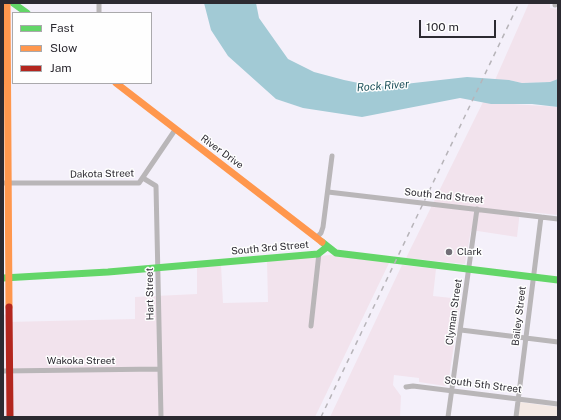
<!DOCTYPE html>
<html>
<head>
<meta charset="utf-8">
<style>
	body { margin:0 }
	#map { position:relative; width:561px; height:420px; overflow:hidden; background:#f4f0fa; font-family:"Public Sans",sans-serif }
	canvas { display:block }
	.frame { position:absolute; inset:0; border:4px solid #2c2a31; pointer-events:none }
	.legend { position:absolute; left:12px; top:12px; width:140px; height:72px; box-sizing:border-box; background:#fefefe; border:1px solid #aaa9ac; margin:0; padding:5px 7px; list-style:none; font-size:12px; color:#2c2a31 }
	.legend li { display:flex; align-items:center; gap:8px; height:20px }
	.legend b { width:20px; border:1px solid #aaa9ac }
	.scale { position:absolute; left:419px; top:20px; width:77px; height:18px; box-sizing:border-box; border:2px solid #2c2a31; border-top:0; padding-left:5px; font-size:12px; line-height:14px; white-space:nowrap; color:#2c2a31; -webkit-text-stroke:3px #fefefe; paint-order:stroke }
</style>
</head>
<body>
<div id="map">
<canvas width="561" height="420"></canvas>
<div class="frame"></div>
<ul class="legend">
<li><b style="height:5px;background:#63d668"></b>Fast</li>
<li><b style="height:5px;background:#ff974d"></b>Slow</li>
<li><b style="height:5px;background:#b3261e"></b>Jam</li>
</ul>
<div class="scale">100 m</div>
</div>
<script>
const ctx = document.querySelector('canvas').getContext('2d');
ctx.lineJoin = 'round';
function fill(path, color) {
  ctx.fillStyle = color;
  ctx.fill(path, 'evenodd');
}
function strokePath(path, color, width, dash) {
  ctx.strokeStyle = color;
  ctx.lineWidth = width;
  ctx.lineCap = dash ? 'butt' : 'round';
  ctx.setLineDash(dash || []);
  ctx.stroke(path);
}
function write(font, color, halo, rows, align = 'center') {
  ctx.font = font + ' "Public Sans",sans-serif';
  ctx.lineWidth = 3;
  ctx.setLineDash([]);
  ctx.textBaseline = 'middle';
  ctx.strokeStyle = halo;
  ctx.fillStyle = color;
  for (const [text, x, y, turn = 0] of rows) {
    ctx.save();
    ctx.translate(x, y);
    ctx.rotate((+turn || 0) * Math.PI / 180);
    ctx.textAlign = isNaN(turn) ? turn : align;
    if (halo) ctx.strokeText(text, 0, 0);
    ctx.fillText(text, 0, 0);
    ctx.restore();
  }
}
const industrial = new Path2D(`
	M529,3H550V8L558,9V79L550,82L522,83L509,80H495Z
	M483,102L558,107V215L520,211L517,237L471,230L465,264L406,258Z
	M330,255L389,263L315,417H3V315L7,314V322L135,319V297L197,294V267L221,265L223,303L268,302L267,261Z
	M402,265L436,269L433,296L461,299L448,384L445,386L419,382V378L394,375L393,385L401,396L400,417H330Z`);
const education = new Path2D(`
	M520,402L558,407V417H518Z`);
const water = new Path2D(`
	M204,3H256L259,18L288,59L314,72L344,80L378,87L467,77L509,80L522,83L550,82L558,79V107L532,104H491L460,98L362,117L303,108L276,99L228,56L211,30Z`);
const street = new Path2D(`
	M99,3V13
	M555,5V3
	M143,178L156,186L161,417
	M3,183H139L175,130
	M328,192L558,219
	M316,238L321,233L323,227L332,156
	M311,326L319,253
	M461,330L558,342
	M3,371L159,369
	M406,387L413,386L558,404
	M448,417L477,209
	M516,417L541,217`);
const fast = new Path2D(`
	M13,3L27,13
	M322,242L336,253L558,280
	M3,278L108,272L318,254L327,247`);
const slow = new Path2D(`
	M7,3L9,307
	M116,83L322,242`);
const jam = new Path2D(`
	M9,307L10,417`);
const rail = new Path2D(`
	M321,417L519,3`);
const markers = [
	[449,252,4,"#726f77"]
];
const streetNames = [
	["River Drive",222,152,36],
	["Dakota Street",102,174,-1],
	["South 2nd Street",444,196,6],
	["South 3rd Street",270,248,-5],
	["Hart Street",150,294,-91],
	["Clyman Street",454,312,-82],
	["Bailey Street",519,316,-83],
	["Wakoka Street",81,361],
	["South 5th Street",483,385,7]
];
const poiNames = [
	["Clark",457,252]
];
const waterNames = [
	["Rock River",383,86,-4]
];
fill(industrial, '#f2e3ed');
fill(education, '#f4e9e4');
fill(water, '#a2cad5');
strokePath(street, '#b9b6b8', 5);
strokePath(fast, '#63d668', 7);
strokePath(slow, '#ff974d', 7);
strokePath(jam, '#b3261e', 7);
strokePath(rail, '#b7b4b9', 1.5, [5, 5]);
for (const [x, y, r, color] of markers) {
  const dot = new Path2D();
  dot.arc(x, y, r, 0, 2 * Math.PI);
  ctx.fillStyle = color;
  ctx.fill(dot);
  strokePath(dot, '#fefefe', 1.5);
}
write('10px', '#2c2a31', '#fefefe', streetNames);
write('10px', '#2c2a31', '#fefefe', poiNames, 'left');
write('italic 11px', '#1b4e58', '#fefefe', waterNames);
</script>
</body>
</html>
